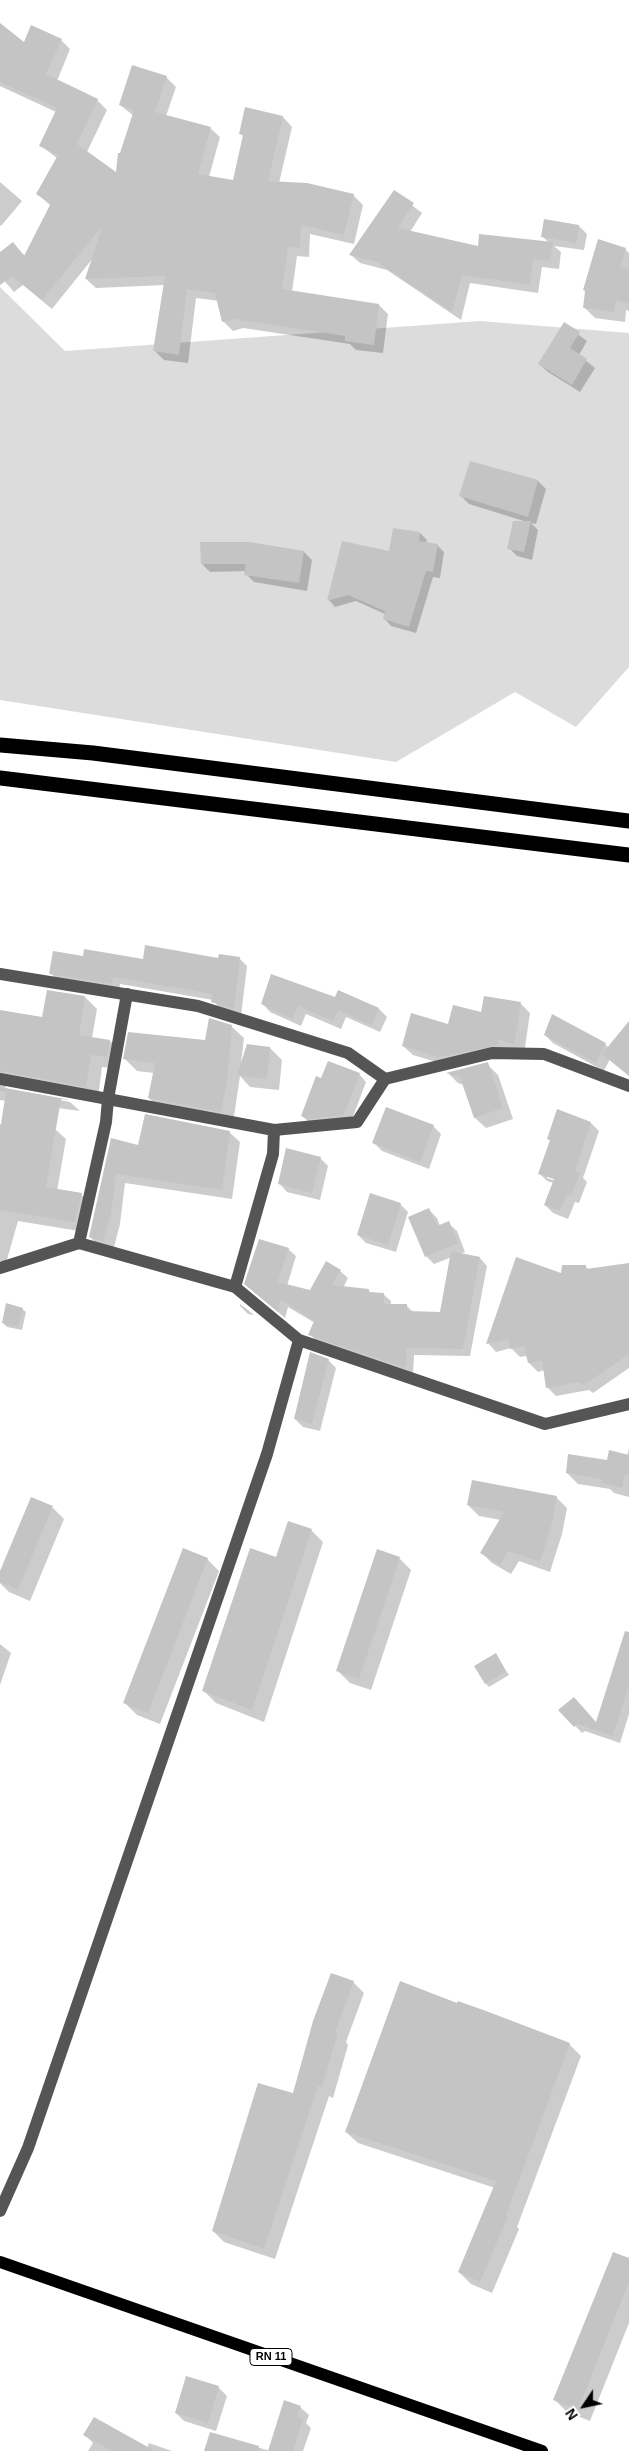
<!DOCTYPE html>
<html>
<head>
<meta charset="utf-8">
<style>
	body { margin:0 }
	#map { position:relative; width:629px; height:2451px; overflow:hidden; background:#fff; font-family:Arial,sans-serif }
	canvas { display:block }
	.north { position:absolute; left:559px; top:2381px; width:50px; height:50px; -webkit-text-stroke:4px #fff; paint-order:stroke; rotate:236deg; font-size:14px; font-weight:700; line-height:20px; text-align:center; color:#000 }
	.north::after { content:''; display:block; margin:auto; width:18px; height:22px; background:#000; clip-path:polygon(50% 0,100% 100%,50% 72%,0 100%) }
</style>
</head>
<body>
<div id="map">
<canvas width="629" height="2451"></canvas>
<div class="north">N</div>
</div>
<script>
const ctx = document.querySelector('canvas').getContext('2d');
ctx.lineJoin = 'round';
function fill(path, color) {
  ctx.fillStyle = color;
  ctx.fill(path, 'evenodd');
}
function strokePath(path, color, width, dash) {
  ctx.strokeStyle = color;
  ctx.lineWidth = width;
  ctx.lineCap = dash ? 'butt' : 'round';
  ctx.setLineDash(dash || []);
  ctx.stroke(path);
}
function write(font, color, halo, rows, align = 'center') {
  ctx.font = font + ' Arial,sans-serif';
  ctx.lineWidth = 4;
  ctx.setLineDash([]);
  ctx.textBaseline = 'middle';
  ctx.strokeStyle = halo;
  ctx.fillStyle = color;
  for (const [text, x, y, turn = 0] of rows) {
    ctx.save();
    ctx.translate(x, y);
    ctx.rotate((+turn || 0) * Math.PI / 180);
    ctx.textAlign = isNaN(turn) ? turn : align;
    if (halo) ctx.strokeText(text, 0, 0);
    ctx.fillText(text, 0, 0);
    ctx.restore();
  }
}
const green = new Path2D(`
	M0,287L65,351L480,321L629,333V667L576,727L515,692L396,762L0,700Z`);
const shadow = new Path2D(`
	M0,25L24,44L61,40L70,49L57,81L97,100L107,110L87,152L117,174L134,116L120,105L166,77L176,87L166,116L210,128L220,137L209,177L234,181L244,137L241,134L246,109L283,117L292,127L279,183L353,195L363,205L354,244L310,234L309,257L297,256L292,292L379,305L388,314L383,353L356,350L350,344L243,328L233,331L223,321L219,301L196,298L188,363L164,360L155,351L165,285L96,288L86,279L93,258L52,309L23,285L14,292L0,276V253L13,243L25,256L51,206L37,194L57,158L41,146L56,112L0,86Z
	M0,182L22,201L1,226L0,225Z
	M394,191L422,213L410,232L479,247L549,243L543,237L579,226L587,234L584,250L554,246L561,252L559,269L542,267L538,293L470,283L461,320L387,270L360,263L351,255Z
	M625,249L629,253V311L626,310L625,322L595,318L584,307Z
	M564,324L587,341L579,355L595,368L580,392L548,372L539,364Z
	M538,481L546,489L536,524L531,523L538,530L532,560L517,556L509,548L527,522L469,504L461,496Z
	M420,533L427,540L426,543L437,545L444,552L440,578L433,577L416,633L391,626L384,618L385,614L356,601L335,607L329,600Z
	M304,552L312,560L307,591L254,582L246,574V571L210,572L202,564Z
	M84,957L144,960L239,958L247,966L241,1016L220,1009L213,1000L120,984L119,991L58,981L51,973Z
	M339,992L379,1009L387,1017L380,1032L346,1017L341,1029L306,1014L301,1026L270,1012L262,1003L336,998Z
	M85,997L97,1009L92,1038L110,1041L122,1053L119,1069L102,1067L98,1098L6,1085L5,1089L70,1102L80,1111L0,1100V1012L43,1018Z
	M520,1003L530,1013L524,1054L443,1064L413,1055L403,1046L483,1013Z
	M629,1023V1074L610,1059L604,1071L553,1043L545,1035L605,1044L609,1048Z
	M231,1026L244,1038L241,1063L270,1048L282,1060L279,1090L250,1087L240,1076L233,1123L161,1110L149,1098L154,1073L137,1071L125,1059L206,1041Z
	M487,1064L498,1075L513,1119L486,1128L475,1118L464,1085L458,1083L448,1073Z
	M359,1074L366,1082L351,1122L310,1123L302,1116Z
	M591,1123L599,1131L583,1178L587,1182L579,1203L575,1202L568,1219L553,1213L545,1205L554,1183L547,1181L539,1173L551,1141L548,1139ZM547,1176L560,1180L559,1182L547,1178Z
	M0,1124L55,1129L66,1139L57,1191L81,1194L91,1205L85,1232L18,1221L6,1263L0,1261Z
	M433,1126L441,1134L429,1169L382,1151L374,1143Z
	M229,1132L240,1142L232,1199L125,1183L120,1224L113,1251L100,1247L90,1237L112,1140L139,1147Z
	M320,1158L328,1166L320,1200L287,1192L279,1183Z
	M400,1204L408,1212L396,1252L366,1243L358,1235Z
	M429,1210L437,1218L440,1226L448,1223L457,1231L465,1252L459,1254L480,1258L487,1266L470,1356L414,1355L413,1374L317,1342L310,1334L315,1323L288,1307L285,1318L253,1291L288,1249L296,1256L287,1286L310,1292L340,1271L348,1278L343,1288L368,1290L372,1294H383L391,1301V1305H406L413,1312L441,1313L452,1257L434,1264L426,1256Z
	M585,1266L629,1308V1368L593,1393L589,1390L556,1396L547,1387L545,1370L538,1372L529,1363L527,1356L520,1357L511,1348L496,1352L488,1343L563,1274Z
	M240,1304L248,1310L254,1315L248,1314L240,1306Z
	M22,1309L26,1312L22,1330L7,1327L3,1323Z
	M328,1360L336,1368L320,1431L303,1427L295,1419Z
	M629,1449V1497L614,1493L610,1489L578,1484L567,1473L627,1456Z
	M556,1497L567,1508L562,1534L550,1572L519,1561L511,1574L492,1563L481,1552L501,1520L479,1516L468,1505Z
	M32,1499L53,1508L64,1519L30,1601L9,1592L0,1583V1574Z
	M311,1530L323,1542L264,1722L216,1703L204,1691L277,1559Z
	M399,1558L411,1570L371,1690L350,1683L338,1671Z
	M207,1559L219,1571L160,1724L137,1715L125,1703Z
	M0,1644L11,1653L0,1685Z
	M629,1653V1714L620,1743L585,1731L582,1733L560,1710L597,1724Z
	M495,1655L509,1675L489,1687L486,1684Z
	M353,1982L364,1993L346,2042L348,2045L333,2098L329,2096L275,2259L224,2242L213,2231L294,2094Z
	M569,2044L581,2056L517,2227L519,2229L492,2293L471,2284L459,2272L495,2188L358,2143L346,2132Z
	M629,2259V2323L590,2421L567,2412L555,2400Z
	M218,2387L227,2396L216,2431L184,2421L176,2413Z
	M300,2407L309,2415L306,2423L311,2428L303,2451H281Z
	M211,2433L270,2451H205Z
	M85,2435L147,2448L149,2443L172,2451H88L93,2443Z`);
const building = new Path2D(`
	M0,23L24,42L31,25L62,39L46,74L98,99L77,144L116,172L118,153H120L134,110L119,105L132,65L167,76L155,112L211,127L198,174L233,180L243,135L239,134L245,107L283,116L268,181L307,183L354,194L344,235L301,225L300,248L288,247L282,289L379,304L374,345L345,341V336L233,319L222,322L215,293L187,289L179,355L153,351L165,276L85,279L103,225L42,300L12,276L0,285V252L13,242L24,256L51,203L36,194L58,155L39,146L57,108L0,82Z
	M394,190L414,203L398,228L478,246L479,234L553,242L550,261L533,259L530,285L462,275L452,312L377,262L349,255Z
	M544,219L579,225L576,243L541,237Z
	M598,239L626,248L620,267L629,269V304L616,300L614,312L583,308L585,291L583,290Z
	M564,322L580,332L570,348L587,359L572,385L538,364Z
	M470,461L538,480L528,517L459,496Z
	M513,521H531L524,552L507,549Z
	M393,528L420,532L419,541L438,544L433,572L426,571L409,627L383,619L385,611L348,595L327,601L342,541L389,551Z
	M200,542H249L304,551L299,583L244,575L246,564H201Z
	M145,945L218,958L219,954L240,957L234,1009L211,1002L212,994L113,977L112,984L49,974L53,951L83,956L84,949L143,959Z
	M271,974L335,997L338,990L379,1008L372,1025L338,1010L333,1021L298,1006L293,1019L261,1004Z
	M47,990L85,996L79,1035L110,1040L107,1057L91,1055L86,1087L0,1071V1010L42,1017Z
	M484,996L521,1002L514,1045L499,1039L498,1045L436,1058V1056L402,1046L411,1013L448,1024L453,1005L481,1012Z
	M552,1014L606,1043L596,1063L544,1035Z
	M209,1018L232,1025L227,1081L221,1112L148,1098L155,1063L123,1059L128,1032L205,1040Z
	M629,1021V1076L602,1054Z
	M247,1044L270,1047L267,1079L237,1075Z
	M328,1061L360,1073L344,1115L308,1119L301,1116L316,1076L321,1078Z
	M488,1062L503,1108L474,1118L460,1077L446,1073Z
	M0,1087L71,1100L61,1099L46,1187L82,1193L75,1222L0,1210V1130L6,1092L0,1091Z
	M386,1107L434,1125L420,1162L372,1143Z
	M557,1109L591,1122L575,1171L580,1173L571,1196L567,1194L560,1211L544,1205L554,1179L538,1174L550,1140L547,1139Z
	M145,1114L230,1131L222,1190L116,1174L111,1214L103,1241L89,1237L111,1138L138,1145Z
	M286,1148L321,1157L312,1193L278,1184Z
	M370,1193L401,1203L388,1245L357,1235Z
	M429,1208L437,1226L449,1221L458,1243L425,1257L408,1217Z
	M259,1239L289,1248L278,1282L310,1290L326,1261L341,1270L332,1285L369,1289V1292L384,1293V1304H407V1311L440,1312L451,1251L480,1257L463,1349L407,1348L405,1368L308,1335L314,1321L281,1300L278,1312L244,1284Z
	M516,1257L561,1273L562,1265H586V1269L629,1263V1354L584,1385L579,1382L546,1388L542,1361L528,1363L524,1346L510,1349L508,1339L486,1344Z
	M6,1303L23,1308L18,1327L2,1323Z
	M310,1352L329,1359L312,1424L294,1419Z
	M609,1450L629,1455V1475L625,1474L622,1488L602,1483V1479L566,1473L568,1454L607,1460Z
	M472,1480L557,1496L552,1523L540,1562L508,1551L500,1565L480,1553L504,1512L467,1505Z
	M31,1497L53,1506L18,1590L0,1582V1571Z
	M288,1521L312,1529L252,1710L202,1691L250,1548L276,1557Z
	M183,1548L208,1558L148,1713L123,1703Z
	M377,1549L400,1557L359,1679L336,1671Z
	M625,1631L629,1632V1685L613,1736L577,1724L574,1727L558,1710L574,1697L596,1722Z
	M496,1653L506,1671L485,1684L474,1666Z
	M331,1973L354,1981L335,2032L338,2033L322,2087L318,2086L264,2249L212,2231L258,2083L293,2093L313,2021Z
	M400,1981L457,2003L458,2001L486,2011L570,2043L506,2215L508,2216L480,2282L458,2272L496,2181L345,2132Z
	M613,2252L629,2258V2282L578,2410L553,2400Z
	M186,2376L219,2386L208,2423L175,2413Z
	M284,2400L301,2406L297,2417L303,2419L293,2451H268Z
	M94,2417L155,2451H111L83,2435Z
	M210,2432L259,2446L258,2451H204Z`);
const minor = new Path2D(`
	M0,974L198,1006L348,1053L385,1079
	M0,1079L274,1130L357,1122L385,1079L492,1053L544,1054L629,1086
	M79,1243L106,1122L108,1099L127,994
	M0,1268L79,1243L235,1287L299,1340L545,1424L629,1404
	M235,1287L273,1154L274,1130
	M0,2211L28,2148L267,1454L299,1340`);
const major = new Path2D(`
	M0,2262L542,2451`);
const highway = new Path2D(`
	M0,745L93,753L629,821
	M0,778L629,855`);
const shields = [
	[271,2357,42]
];
const shieldNames = [
	["RN 11",271,2357]
];
fill(green, '#dcdcdc');
fill(shadow, '#0003');
fill(building, '#c4c4c4');
strokePath(minor, '#555', 12);
strokePath(major, '#000', 12);
strokePath(highway, '#000', 15);
for (const [x, y, w] of shields) {
  const box = new Path2D();
  box.roundRect(x - w / 2, y - 8.5, w, 17, 4);
  ctx.fillStyle = '#fff';
  ctx.fill(box);
  strokePath(box, '#000', 1);
}
write('bold 11px', '#000', null, shieldNames);
</script>
</body>
</html>
